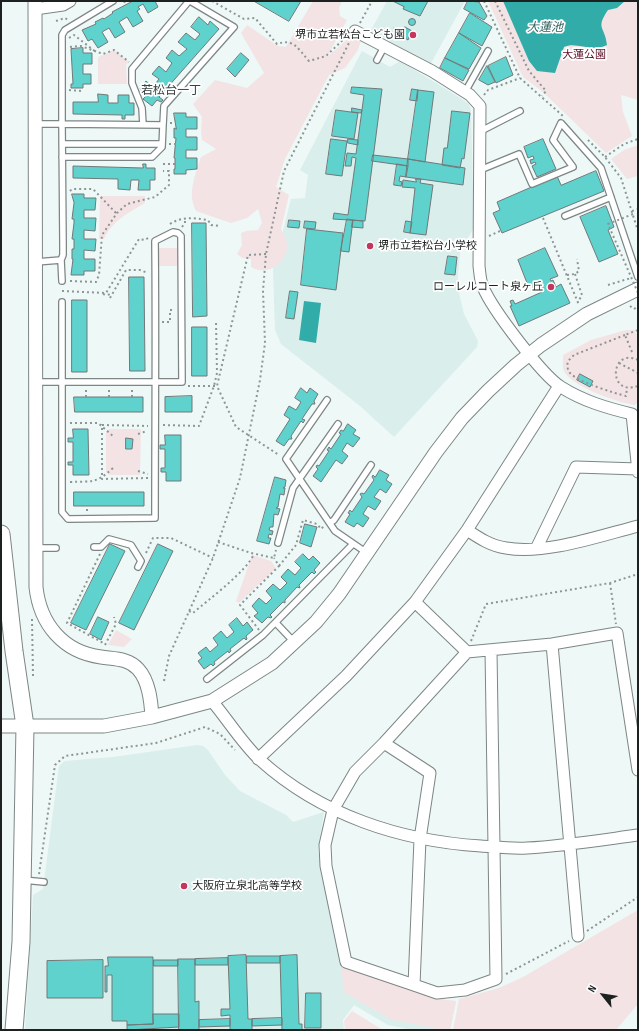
<!DOCTYPE html>
<html>
<head>
<meta charset="utf-8">
<style>
	body { margin:0 }
	#map { position:relative; width:639px; height:1031px; overflow:hidden; background:#edf8f7; font-family:"Sofia Sans Condensed",sans-serif }
	canvas { display:block }
	.frame { position:absolute; inset:0; border:2px solid #1d2120; pointer-events:none }
	.north { position:absolute; left:583px; top:975px; width:40px; height:40px; -webkit-text-stroke:3px #fff; paint-order:stroke; rotate:300deg; font-size:11px; font-weight:700; line-height:16px; text-align:center; color:#1d2120 }
	.north::after { content:''; display:block; margin:auto; width:14px; height:18px; background:#1d2120; clip-path:polygon(50% 0,100% 100%,50% 72%,0 100%) }
</style>
</head>
<body>
<div id="map">
<canvas width="639" height="1031"></canvas>
<div class="frame"></div>
<div class="north">N</div>
</div>
<script>
const ctx = document.querySelector('canvas').getContext('2d');
ctx.lineJoin = 'round';
function fill(path, color) {
  ctx.fillStyle = color;
  ctx.fill(path, 'evenodd');
}
function strokePath(path, color, width, dash) {
  ctx.strokeStyle = color;
  ctx.lineWidth = width;
  ctx.lineCap = dash ? 'butt' : 'round';
  ctx.setLineDash(dash || []);
  ctx.stroke(path);
}
function write(font, color, halo, rows, align = 'center') {
  ctx.font = font + ' "Sofia Sans Condensed","Noto Sans JP",sans-serif';
  ctx.lineWidth = 3.5;
  ctx.setLineDash([]);
  ctx.textBaseline = 'middle';
  ctx.strokeStyle = halo;
  ctx.fillStyle = color;
  for (const [text, x, y, turn = 0] of rows) {
    ctx.save();
    ctx.translate(x, y);
    ctx.rotate((+turn || 0) * Math.PI / 180);
    ctx.textAlign = isNaN(turn) ? turn : align;
    if (halo) ctx.strokeText(text, 0, 0);
    ctx.fillText(text, 0, 0);
    ctx.restore();
  }
}
const built = new Path2D(`
	M387,1H465L430,65L371,30Z
	M362,51L390,67L400,61L462,99L469,104L471,111L474,228L466,241L473,248L461,243L457,285L464,314L478,341L477,347L394,437L360,406L281,344L275,330L273,270L291,199L305,198L308,175L300,170Z
	M197,745L203,746L208,750L225,775L240,791L286,815L293,822L324,812L318,850L341,966L430,996L446,1000L456,1001L450,1030H413L388,1025L354,1005L343,1020L344,1030H25L33,895L43,889L59,766L65,761L113,757Z`);
const green = new Path2D(`
	M313,1H342L339,8L340,16L347,20L327,57L349,38L361,41L358,50L345,68L329,75L285,159L276,187L289,195L281,229C283,234 287,239 287,244C288,263 268,277 251,267V259L242,258L237,254L242,245L241,233L246,231L258,230L262,223L258,209L247,218L231,223L196,211C187,193 195,176 201,157L216,149L202,140L201,132L202,117L193,104L215,80L247,88L264,73L241,33L247,25L278,46L286,47Z
	M488,1H638V100L621,95L623,112L632,136L606,153L543,92L523,77Z
	M114,50L129,62L126,65L127,84H98V57Z
	M638,145V176L627,179L611,159L624,150Z
	M100,196H145V203C128,213 113,220 104,239H99Z
	M159,248H177V266H159Z
	M626,330H635L636,334L638,333V402L635,405C619,403 570,386 564,371C562,367 563,359 563,355L591,340Z
	M109,429H141L140,475H109L106,472V432Z
	M252,555L271,561L276,568L239,603L236,601Z
	M116,630L132,639L124,647L108,645Z
	M638,910V1004L616,1030H453L459,999L499,988L523,977Z
	M341,966L430,996L446,1000L456,1001L450,1030H441L390,1019L344,992Z
	M352,1011L383,1030H345L344,1021Z`);
const water = new Path2D(`
	M503,1H625L617,8L608,10C595,29 605,26 607,45C592,53 576,41 564,47L555,73L537,71L529,61Z
	M304,301L321,303L316,343L299,340Z`);
const building = new Path2D(`
	M130,1H155L158,7L148,13L143,4L138,7L140,9L137,11L143,21L133,27L127,17L119,22L125,32L115,38L109,28L102,32L108,42L98,48L92,39L88,41L82,30L96,24L95,22L103,18L104,19L113,13L112,12L131,2Z
	M254,1H301L289,21Z
	M393,1H428L420,16L403,9L404,7Z
	M468,1L479,2L487,16L484,20L464,9Z
	M470,13L492,27L482,46L459,33Z
	M199,17L208,25L210,21L219,29L159,97L163,100L161,102L157,100L152,106L143,99L147,95L140,89L146,81L153,87L159,79L152,74L159,66L166,72L172,63L166,58L172,50L179,56L187,49L178,42L186,33L195,40L200,34L191,27Z
	M408.5 22a3.5 3.5 0 1 1 7 0a3.5 3.5 0 1 1-7 0Z
	M405,27L412,31L408,40L400,35Z
	M459,33L481,48L469,69L445,58Z
	M83,48V53H92V64H83V74H91V84H83V88H71V84H73L71,49Z
	M241,53L249,60L235,77L227,69Z
	M506,57L513,75L496,83L488,66Z
	M445,58L469,70L463,81L440,68Z
	M487,66L495,82L488,85L479,80Z
	M352,87L382,89L365,221L333,219L334,213L348,215L356,158L352,157L351,166H345L347,153L356,154L364,95L351,93Z
	M412,89L418,90L417,101L410,100Z
	M418,90L434,92L425,162L408,159Z
	M98,94L108,95V103H118V95H129V103H134V115H125V119H122V115L73,114V102H98Z
	M352,108L362,110L361,113L352,112Z
	M336,110L358,113L354,139L332,136Z
	M452,111L470,113L464,159L462,158L460,168L442,165L444,148H447Z
	M174,113H186V117H197V129H186V137H197V150H186V158H197V169L186,170V174H174V169H175V158H174L176,138H174V128L176,129Z
	M331,139L347,141L342,176L326,174Z
	M348,139L358,140V145L348,143Z
	M543,139L556,169L537,177L532,166L536,164L535,162L531,164L530,160L534,159L533,156L528,158L524,147Z
	M373,155L408,159V166L372,161Z
	M408,159L465,168L463,185L406,177Z
	M143,164H146V168H155V180H150V190H138L139,180H131L130,190L118,189V179L73,178V166L143,168Z
	M397,164L408,166L406,177L400,176L399,181L402,182L401,186L394,185Z
	M596,171L604,191L502,233L493,213L500,210L497,202L557,176L561,185Z
	M416,179H421L420,183L433,185L426,235L410,233L415,188L402,187L403,180L416,182Z
	M72,194H84V198H96L95,210H84V218H96L95,231L84,230V239H96L95,251L84,250V259H95V271H84V275H71L73,259H72V249H74V239H72L74,223V219H72L74,203Z
	M606,206L614,227L608,230L618,254L599,262L580,217Z
	M347,219L353,220L349,252L341,251Z
	M289,220L300,221L299,228L288,227Z
	M353,220L363,221V228L352,227Z
	M305,221L316,222L315,229L304,228Z
	M406,221L412,222L410,233L404,232Z
	M192,223H206L207,316L193,317Z
	M307,229L343,233L336,290L301,285Z
	M545,248L558,276L550,279L551,281L553,280L556,287L561,284L570,303L519,326L510,306H512L510,301L513,300L515,304L542,292L539,285L533,288L532,284L526,286L525,284L527,283L518,260Z
	M448,256L457,257L455,275L445,274Z
	M129,277H144L145,371H130Z
	M290,291L298,292L294,319L286,318Z
	M72,300H87V372H72Z
	M192,327H207V376H192Z
	M580,374L593,381L590,387L577,380Z
	M301,388L307,393L310,388L318,394L314,401L315,404H312L302,419L305,420L303,423L301,421L291,436L292,439H289L284,446L276,441L290,419L284,415L289,406L296,410L301,402L295,398Z
	M192,396V412H165V397Z
	M74,397H143V412H75Z
	M348,424L356,430L353,434L360,438L353,447L347,443L342,451L348,456L342,464L336,460L321,482L313,476L318,469L316,467L317,465L319,466L329,451L327,450L329,447L331,449L341,434L339,433L341,430L343,431Z
	M73,429H88L89,475H73V465H68V462H73V442H68V438H73Z
	M165,435H181V481H166V472H161V468H165V449H160V445H165Z
	M126,438L133,439L132,449H126Z
	M380,470L389,475L386,480L392,484L386,493L380,489L374,497L381,501L375,510L368,506L363,514L369,518L363,527L357,523L354,527L345,522L350,514L348,513L350,510L352,512L362,497L360,494L362,493L364,494L374,480L372,477L373,475L375,477Z
	M275,477L286,480L285,487L283,488H285L284,495L280,494L278,507L276,508L280,509L278,515L274,514L273,527H270L269,530L273,531L272,535L269,534L268,538H271L269,544L257,541Z
	M74,492H144V506H74Z
	M305,524L317,527L311,547L300,543Z
	M110,544L125,551L86,630L71,623Z
	M158,544L173,551L134,630L119,623Z
	M303,554L309,560L313,556L320,563L314,570L316,572L314,574L312,572L299,585L300,588L297,587L285,600V603L283,602L270,615L272,617L271,618L268,617L262,623L254,616L258,613L252,606L259,598L266,604L272,598L266,591L273,584L280,590L287,583L281,577L288,569L295,575L301,568L295,562Z
	M98,617L109,622L101,640L90,634Z
	M237,618L243,626L247,622L253,630L246,636L247,639L246,640L244,638L230,649L231,651L229,653L228,651L214,662L215,664L213,666L211,664L204,669L198,661L202,658L198,653L206,647L210,652L218,645L213,638L221,631L227,638L234,632L229,625Z
	M246,955L248,1019H252V1030H230V1015L221,1016V1009H230L228,956Z
	M297,955L299,1024H302V1030H282L280,956Z
	M247,956H280V963H247Z
	M108,957H153V1024L127,1025V1021H112V975H107V992H105V966H108Z
	M228,958V965H195V959Z
	M178,959H195V1002L199,1001V1030H179Z
	M103,960V998H47V961Z
	M154,960H178V966H154Z
	M306,993H321V1028H305Z
	M153,1014H179V1027L127,1030V1025L153,1024Z
	M282,1018V1025L252,1026V1019Z
	M230,1019V1026L199,1027V1020Z`);
const path = new Path2D(`
	M124,1L126,5
	M212,1L244,19L255,18L277,44C294,38 298,49 309,61L326,56L347,36
	M484,1L520,78L563,116
	M495,1L529,71L546,91L542,96
	M56,21L65,18L68,20
	M360,23L372,1
	M69,38L74,35L96,52
	M389,38L395,27
	M70,47L81,46L103,54L114,50L129,62
	M69,90L82,91
	M484,95L488,90L520,78
	M170,123H175
	M588,140L605,157L621,178L638,231
	M169,144H176
	M605,157L624,144L638,139
	M163,164H175
	M70,191L72,189H93L116,213
	M632,211L638,209
	M543,218L579,305
	M170,224C182,216 194,218 208,220L211,225L220,226
	M182,227L185,223V218
	M489,236L500,231
	M266,254L248,255L217,386L236,427L279,455
	M575,274L582,295L578,302
	M567,275L575,274L579,271L577,259
	M70,281L96,282L99,275L102,235L117,213L127,204L155,197L169,185V171H163
	M608,285L631,278
	M62,291L106,293L139,239L145,240L148,238
	M103,294L106,295L112,294
	M110,298L126,270H140L148,273
	M630,306L634,309L637,307L638,309
	M162,322H170V310H174
	M625,335L574,355L568,361C567,365 567,369 570,373C578,382 614,393 626,396L627,388
	M632,352L625,335L638,330
	M638,360C610,347 607,397 638,386
	M619,363L638,373
	M188,386H215
	M86,390V397
	M109,397V390
	M132,397V390
	M70,423H98L113,436
	M163,425L199,426L214,386L217,373L216,322
	M138,434L147,431
	M138,471L148,474
	M148,478L102,479V425L148,426
	M70,482C92,481 96,484 113,468
	M87,511V506
	M218,542L251,553L274,558L276,550
	M146,553L153,538H171L213,558
	M100,554L67,623L105,644
	M279,566L296,545L303,520L317,524L321,529L324,526
	M610,583L616,624
	M189,611L193,613C208,600 247,571 254,554
	M32,619L33,676
	M259,630L240,605L279,566L274,558
	M471,641L486,604L610,583L638,574
	M105,645L116,624L114,617
	M164,681L169,656L213,558L240,478L260,380L265,343L263,291L266,254L284,171L350,41
	M39,874L55,765L65,756L156,743L205,727L220,734L235,750
	M587,931L638,897
	M506,974L569,941`);
const service = new Path2D(`
	M377,60L384,47
	M465,92L488,51
	M35,124H62L63,244V255L61,260L36,262
	M143,125L142,108L132,83V69L189,1
	M163,125L164,106L234,27L190,1
	M481,131L520,111
	M62,144H162
	M62,157H152L162,147L163,125L62,124V35L65,30L113,1
	M480,170L519,154L532,184L573,167L553,140L561,123L601,168L638,277
	M565,216L611,197
	M61,260L62,281
	M35,382C84,382 133,382 182,382L181,236L178,233L173,232L155,241C156,333 155,426 155,518L68,519L62,512V302
	M327,400L286,459L335,531L367,553
	M330,523L334,520L371,465
	M278,543L293,488L338,424
	M94,547H101L109,539L131,545L141,561L138,567
	M37,548H56
	M276,623L295,643
	M207,679L263,635L353,544
	M23,880L44,882`);
const minor = new Path2D(`
	M35,9L63,5L70,1
	M355,31L432,71L470,95L480,106L479,266C480,273 480,281 483,287C492,309 542,375 561,387C583,401 607,408 632,414L638,472
	M467,530C479,538 491,546 506,548C545,555 599,536 638,526
	M536,549L576,467L638,469
	M415,602L467,652L552,644L617,633L638,770
	M552,644L578,936
	M212,701C228,720 242,743 260,760C321,815 400,841 481,846C496,847 512,849 527,848C564,846 601,840 638,835
	M384,743L430,773L420,839L414,985L437,993L465,990L496,979L491,650
	M258,759L346,676L415,602L467,530L559,386
	M414,985L346,962L326,866L325,845L333,810L355,772L384,743L467,652`);
const tertiary = new Path2D(`
	M35,1L36,587C40,624 63,652 101,657C114,659 128,658 138,669C149,681 151,701 152,717
	M1,726H104L152,717L212,701L272,663L316,622L339,594L436,452L462,418L488,391L516,365L541,345L587,314L638,289`);
const primary = new Path2D(`
	M1,534L14,651L25,726L21,942L14,1030`);
const pathBridge = new Path2D(`
	M633,214L608,224L638,293`);
const markers = [
	[413,35,4,"#c5365e"],
	[370,246,4,"#c5365e"],
	[551,287,4,"#c5365e"],
	[184,886,4,"#c5365e"]
];
const poiNames = [
	["堺市立若松台こども園",405,35],
	["堺市立若松台小学校",378,246,"left"],
	["ローレルコート泉ヶ丘",543,287],
	["大阪府立泉北高等学校",192,886,"left"]
];
const parkNames = [
	["大蓮公園",584,55]
];
const waterNames = [
	["大蓮池",545,28]
];
const neighbourhoodNames = [
	["若松台一丁",171,91]
];
fill(built, '#daeeec');
fill(green, '#f4e3e5');
fill(water, '#31aca9');
fill(building, '#5fd2ce');
strokePath(building, '#707979', 1);
strokePath(service, '#7d8685', 8);
strokePath(minor, '#7d8685', 13);
strokePath(tertiary, '#7d8685', 15);
strokePath(primary, '#7d8685', 19);
strokePath(path, '#8e9695', 2, [2, 3]);
strokePath(service, '#fff', 5.5);
strokePath(minor, '#fff', 11);
strokePath(tertiary, '#fff', 13);
strokePath(primary, '#fff', 17);
strokePath(pathBridge, '#8e9695', 2, [2, 3]);
for (const [x, y, r, color] of markers) {
  const dot = new Path2D();
  dot.arc(x, y, r, 0, 2 * Math.PI);
  ctx.fillStyle = color;
  ctx.fill(dot);
  strokePath(dot, '#fff', 1.5);
}
write('11px', '#1d2120', '#fff', poiNames, 'right');
write('11px', '#5e1329', '#fff', parkNames);
write('italic 12px', '#2e605e', '#fff', waterNames);
write('12px', '#384040', '#fff', neighbourhoodNames);
</script>
</body>
</html>
